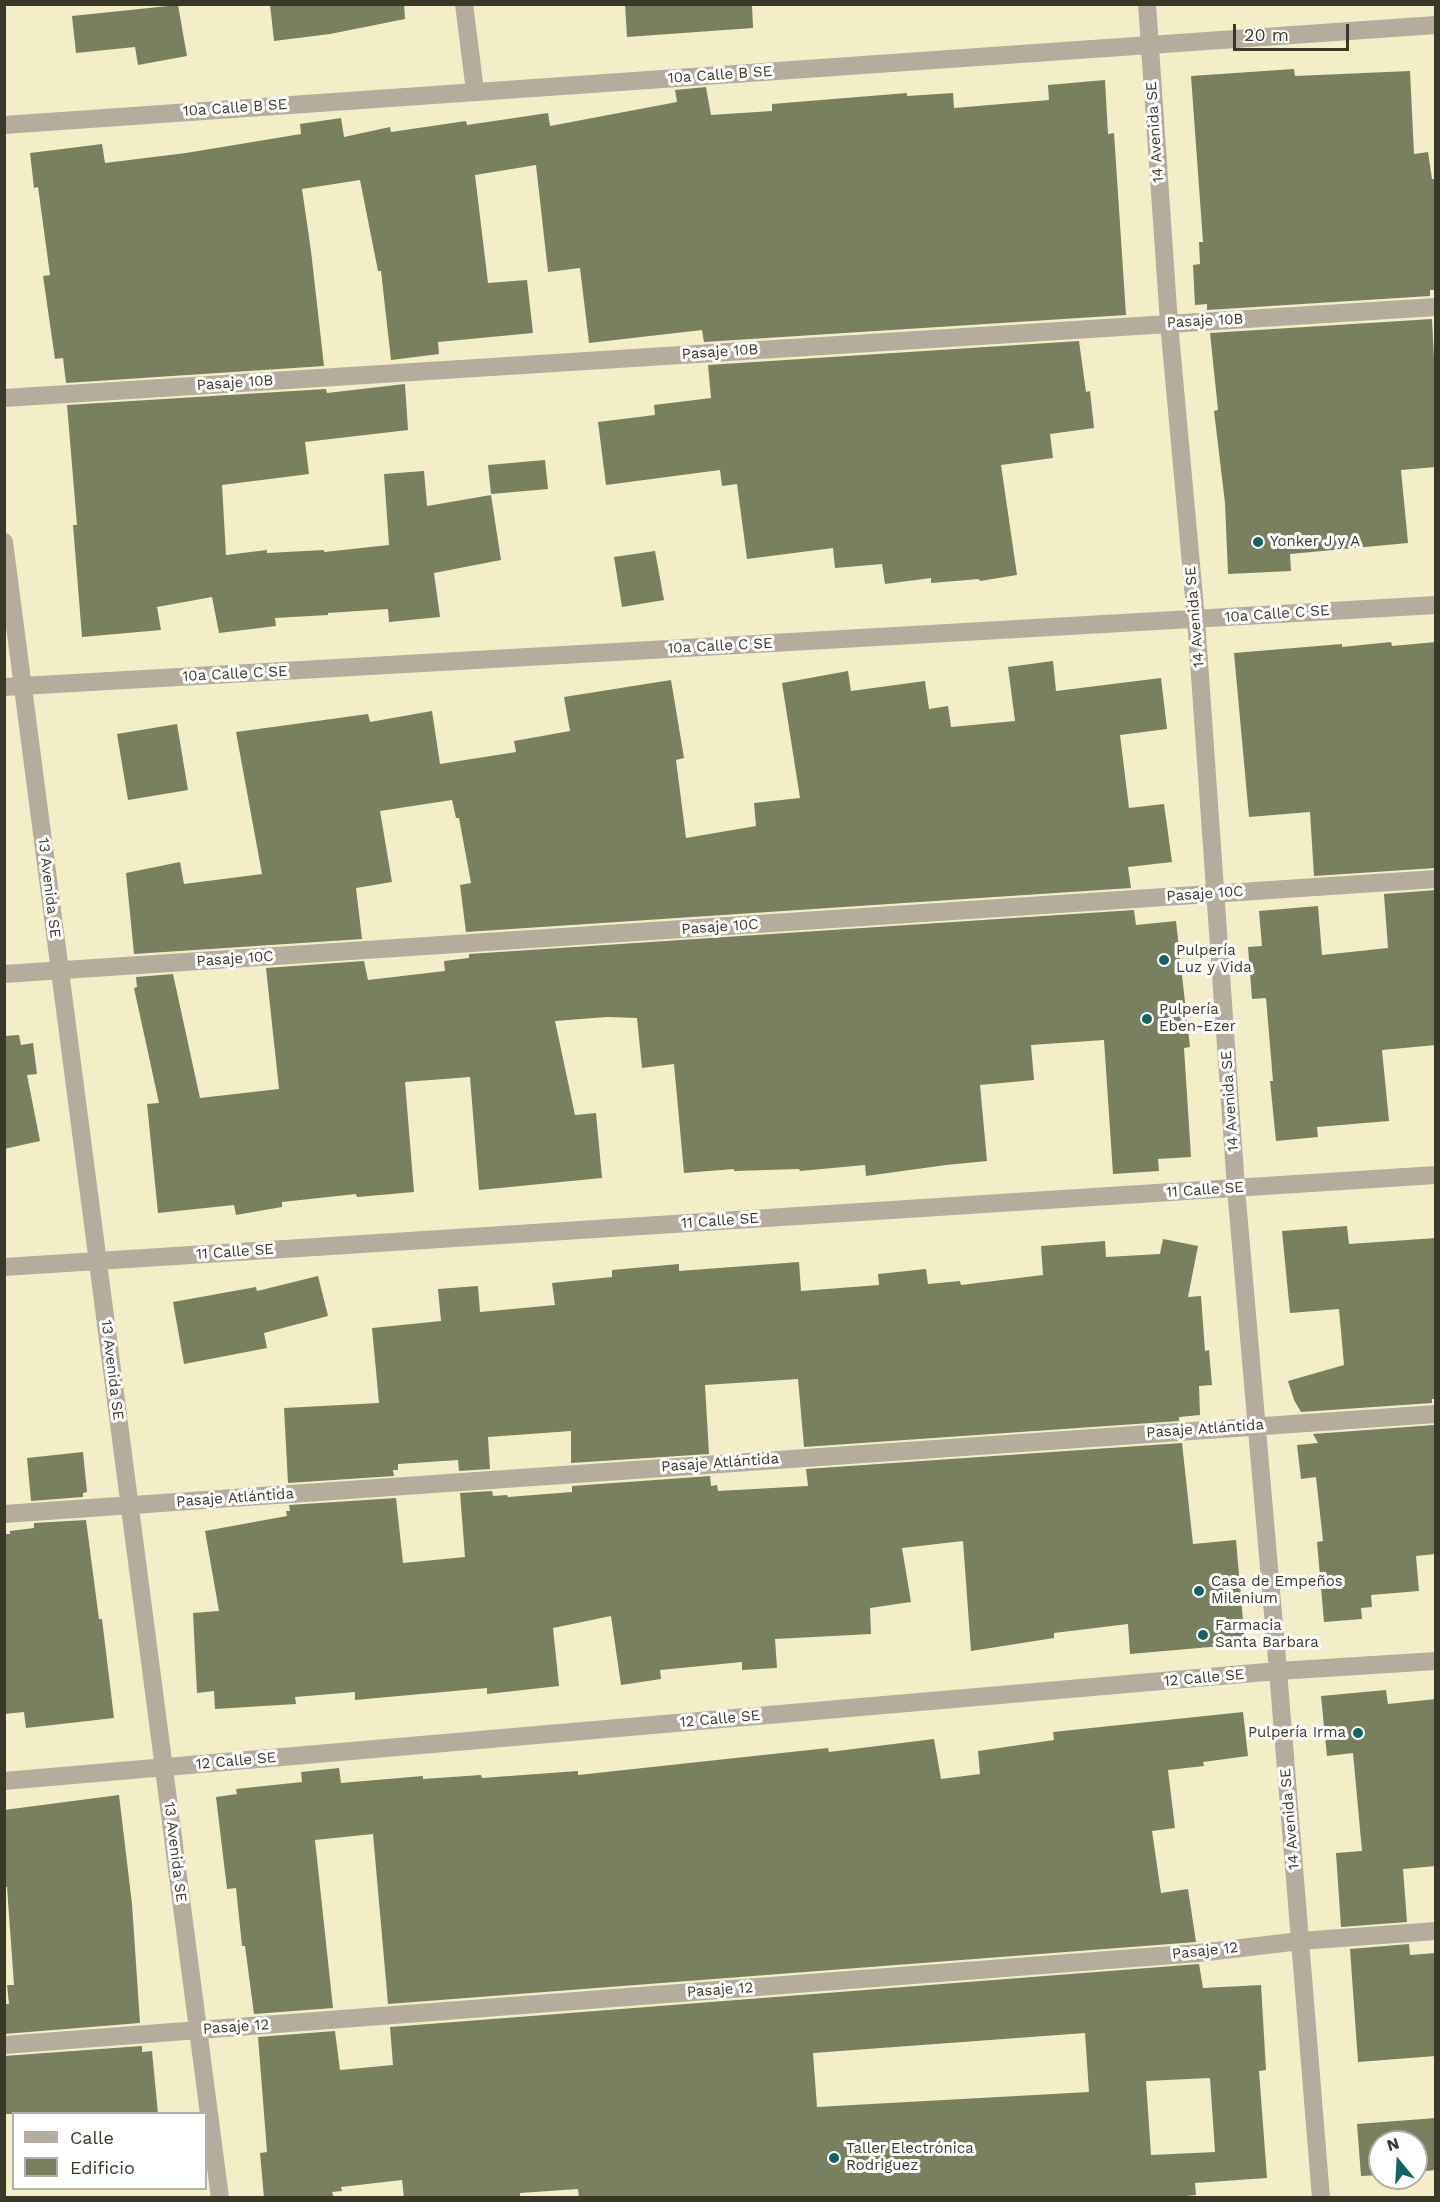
<!DOCTYPE html>
<html>
<head>
<meta charset="utf-8">
<style>
	body { margin:0 }
	#map { position:relative; width:1440px; height:2202px; overflow:hidden; background:#f3eec8; font-family:"Work Sans",sans-serif }
	canvas { display:block }
	.frame { position:absolute; inset:0; border:6px solid #3a3829; pointer-events:none }
	.legend { position:absolute; left:12px; top:2112px; width:195px; height:78px; box-sizing:border-box; background:#fff; border:2px solid #b0afa9; margin:0; padding:8px 10px; list-style:none; font-size:18px; color:#3a3829 }
	.legend li { display:flex; align-items:center; gap:12px; height:30px }
	.legend b { width:30px; border:2px solid #b0afa9 }
	.north { position:absolute; left:1368px; top:2130px; width:60px; height:60px; box-sizing:border-box; background:#fff; border:2px solid #b0afa9; border-radius:50%; rotate:342deg; font-size:16px; font-weight:700; line-height:24px; text-align:center; color:#3a3829 }
	.north::after { content:''; display:block; margin:auto; width:21px; height:27px; background:#126364; clip-path:polygon(50% 0,100% 100%,50% 72%,0 100%) }
	.scale { position:absolute; left:1233px; top:24px; width:116px; height:27px; box-sizing:border-box; border:3px solid #3a3829; border-top:0; padding-left:8px; font-size:18px; line-height:21px; white-space:nowrap; color:#3a3829; -webkit-text-stroke:4px #fff; paint-order:stroke }
</style>
</head>
<body>
<div id="map">
<canvas width="1440" height="2202"></canvas>
<div class="frame"></div>
<ul class="legend">
<li><b style="height:8px;background:#b5ac9e"></b>Calle</li>
<li><b style="height:16px;background:#78805f"></b>Edificio</li>
</ul>
<div class="north">N</div>
<div class="scale">20 m</div>
</div>
<script>
const ctx = document.querySelector('canvas').getContext('2d');
ctx.lineJoin = 'round';
function fill(path, color) {
  ctx.fillStyle = color;
  ctx.fill(path, 'evenodd');
}
function strokePath(path, color, width, dash) {
  ctx.strokeStyle = color;
  ctx.lineWidth = width;
  ctx.lineCap = dash ? 'butt' : 'round';
  ctx.setLineDash(dash || []);
  ctx.stroke(path);
}
function write(font, color, halo, rows, align = 'center') {
  ctx.font = font + ' "Work Sans",sans-serif';
  ctx.lineWidth = 6;
  ctx.setLineDash([]);
  ctx.textBaseline = 'middle';
  ctx.strokeStyle = halo;
  ctx.fillStyle = color;
  for (const [text, x, y, turn = 0] of rows) {
    ctx.save();
    ctx.translate(x, y);
    ctx.rotate((+turn || 0) * Math.PI / 180);
    ctx.textAlign = isNaN(turn) ? turn : align;
    if (halo) ctx.strokeText(text, 0, 0);
    ctx.fillText(text, 0, 0);
    ctx.restore();
  }
}
const building = new Path2D(`
	M270,4H404L405,19L330,34L274,41Z
	M625,4H752L753,28L627,37Z
	M178,5L187,56L138,65L135,47L76,53L72,16Z
	M1294,69L1295,76L1410,71L1414,154L1428,152L1432,179H1436L1435,290H1430V296L1207,310V304L1195,305L1193,265L1200,264L1199,242H1203L1191,76Z
	M1105,80L1108,134L1114,133L1126,315L704,342L702,330L589,343L580,268L548,272L536,165L475,175L488,283L527,280L533,333L438,342L439,354L391,360L381,271H378L360,180L302,189L311,251L324,366L66,383L63,358L55,359L43,276L50,275L38,187L34,188L30,153L102,144L105,163L186,153L301,134L300,124L341,118L344,137L390,127L391,132L466,121L467,125L548,113L550,126L677,102L675,90L706,87L711,115L772,111V104L907,93V96L953,93L954,108L1049,100L1048,85Z
	M1432,319L1436,396V467L1401,470L1408,543L1290,554L1291,571L1228,574L1225,503L1214,411L1218,410L1210,333Z
	M1079,341L1086,392L1090,391L1094,428L1050,434L1053,458L1001,465L1017,575L980,581L979,579L931,583V578L885,584L882,564L835,568L833,548L747,559L737,484L722,486L720,470L606,485L598,422L655,415L654,405L711,398L708,365Z
	M405,384L408,430L305,442L309,474L222,485L226,555L267,550V553L324,550V552L389,545L384,474L424,471L427,506L491,495L501,560L434,573L440,617L389,622L388,609L328,613V615L275,618L276,626L219,633L212,597L157,607L161,630L82,637L73,525H77L67,405L326,389L327,393Z
	M545,460L548,489L491,494L488,465Z
	M655,551L664,600L622,607L614,557Z
	M1391,642L1392,646L1436,642V868L1314,876L1310,812L1249,817L1234,653L1342,644V647Z
	M1053,661L1056,691L1161,678L1167,729L1120,735L1129,808L1164,804L1172,862L1128,867L1131,888L466,932L460,885L471,883L459,818H456L452,800L380,811L392,882L356,888L362,939L134,954L126,873L180,862L184,884L262,874L236,732L368,714L370,722L432,711L440,764L516,752L514,741L570,731L564,697L671,680L684,758L676,760L686,838L756,826L754,803L800,798L782,683L848,671L851,691L925,681L929,709L948,706L951,727L1015,721L1008,667Z
	M177,724L188,790L128,800L117,734Z
	M1436,890V1045L1382,1050L1389,1121L1317,1127L1318,1137L1276,1141L1270,1081H1273L1266,998L1252,999L1248,947L1262,946L1259,911L1318,906L1322,955L1388,948L1384,894Z
	M1134,910L1136,925L1176,921L1190,1047L1184,1048L1191,1157L1158,1159L1159,1171L1113,1174L1104,1040L1031,1045L1034,1080L980,1085L987,1161L946,1165L866,1176L865,1165L800,1171L799,1169L734,1171V1169L684,1173L674,1064L642,1068L637,1018L607,1017L555,1021L575,1115L596,1113L602,1178L479,1190L470,1077L405,1082L414,1192L357,1197L356,1194L282,1202V1207L236,1215L234,1205L158,1213L147,1104L159,1103L134,988L137,987L136,977L173,974L200,1098L279,1089L266,968L364,961L368,980L445,971L444,961L469,958V954Z
	M19,1035L21,1045L33,1043L37,1074L27,1075L40,1141L4,1149V1036Z
	M1347,1226L1349,1244L1436,1238V1399H1432V1403L1301,1412L1294,1400L1288,1381L1344,1365L1339,1309L1290,1313L1282,1231Z
	M1163,1239L1198,1246L1188,1297L1201,1296L1205,1351L1209,1350L1212,1385L1199,1386L1200,1415L1179,1417V1421L804,1447L798,1379L705,1385L709,1454L571,1463V1431L488,1437L490,1469L459,1471L458,1460L398,1464V1470H393L394,1476L288,1483L284,1408L379,1403L372,1328L441,1321L438,1289L478,1286L480,1312L555,1305L552,1283L612,1277V1270L679,1264V1271L799,1262L801,1291L879,1285L878,1274L926,1269L928,1284L960,1281L961,1285L1043,1275L1041,1246L1105,1241L1106,1257L1160,1254Z
	M318,1276L328,1316L264,1333L267,1348L184,1364L173,1302L256,1287L257,1291Z
	M1434,1425L1436,1554L1416,1556L1419,1591L1371,1595L1372,1607L1361,1608L1362,1619L1324,1622L1317,1542L1323,1541L1316,1477L1301,1479L1297,1445L1318,1443L1313,1434Z
	M1182,1443L1193,1544L1236,1540L1245,1644L1130,1654L1128,1624L1054,1633V1638L971,1651L963,1541L902,1548L911,1602L870,1608L871,1634L775,1639L777,1668L742,1670V1662L660,1670L661,1679L621,1685L611,1616L553,1628L559,1686L487,1694V1688L355,1700V1692L295,1697L296,1704L215,1709L214,1691L197,1693L193,1613L219,1611L205,1531L287,1516L286,1511H290L289,1505L396,1498L403,1563L465,1557L460,1493L492,1491L493,1496L507,1495L508,1497L572,1492V1486L710,1476L711,1486L717,1485L718,1491L808,1486L806,1469Z
	M83,1452L87,1492L83,1493V1497L31,1501L27,1458Z
	M86,1520L99,1619H102L114,1718L26,1728L24,1712L4,1714V1534H10V1531L34,1528V1523Z
	M1386,1690L1388,1704L1436,1699V1866L1403,1869L1407,1922L1341,1927L1336,1853L1362,1851L1353,1753L1327,1756L1321,1696Z
	M1243,1712L1248,1756L1203,1762L1204,1766L1168,1770L1175,1828L1152,1831L1161,1893L1188,1889L1196,1942L388,2004L373,1834L315,1840L333,2008L254,2014L245,1946H242L236,1888L227,1889L216,1797L237,1794L236,1789L302,1782L301,1772L339,1768L341,1783L423,1776V1779L481,1775L482,1778L578,1771V1775L828,1748L829,1752L934,1739L941,1779L980,1774L978,1751L1054,1740L1053,1732Z
	M119,1795L132,1904L140,2023L4,2034V2004H9L7,1985H14L7,1887H4V1810Z
	M1409,1944L1410,1955L1436,1953V2056L1358,2062L1350,1949Z
	M1199,1964L1203,1988L1261,1985L1266,2070L1259,2071L1267,2178L1195,2183L1196,2195L1168,2198H579L578,2189L520,2193V2198H404L402,2180L341,2187L342,2191L332,2192L334,2198H264L260,2153L267,2152L258,2037L335,2031L340,2070L393,2065L390,2027ZM1085,2033L1089,2092L817,2107L813,2053ZM1210,2078L1215,2152L1151,2155L1146,2081Z
	M142,2046V2052L152,2051L158,2114H4V2056Z
	M1436,2118V2170L1416,2172V2142H1380V2175L1361,2176L1357,2124Z`);
const minor = new Path2D(`
	M464,4L475,91
	M1147,4L1169,323L1196,619L1236,1188L1278,1671L1321,2198
	M4,125L1436,25
	M4,398L1436,307
	M4,542L220,2198
	M4,687L1436,605
	M4,974L1436,879
	M4,1267L1436,1175
	M4,1514L1436,1414
	M4,1781L1278,1671L1436,1661
	M4,2045L1199,1953L1300,1941L1436,1931`);
const markers = [
	[1258,542,6,"#126364"],
	[1164,960,6,"#126364"],
	[1147,1019,6,"#126364"],
	[1199,1591,6,"#126364"],
	[1203,1635,6,"#126364"],
	[1358,1733,6,"#126364"],
	[834,2158,6,"#126364"]
];
const streetNames = [
	["10a Calle B SE",720,75,-4],
	["10a Calle B SE",235,108,-4],
	["14 Avenida SE",1155,132,-94],
	["Pasaje 10B",1205,321,-3],
	["Pasaje 10B",720,352,-4],
	["Pasaje 10B",235,383,-4],
	["10a Calle C SE",1277,614,-4],
	["14 Avenida SE",1195,617,-95],
	["10a Calle C SE",720,646,-3],
	["10a Calle C SE",235,674,-3],
	["13 Avenida SE",49,888,83],
	["Pasaje 10C",1205,894,-4],
	["Pasaje 10C",720,927,-4],
	["Pasaje 10C",235,959,-4],
	["14 Avenida SE",1230,1101,-94],
	["11 Calle SE",1205,1190,-4],
	["11 Calle SE",720,1221,-4],
	["11 Calle SE",235,1252,-4],
	["13 Avenida SE",112,1370,83],
	["Pasaje Atlántida",1205,1429,-4],
	["Pasaje Atlántida",720,1463,-4],
	["Pasaje Atlántida",235,1498,-4],
	["12 Calle SE",1204,1678,-5],
	["12 Calle SE",720,1719,-5],
	["12 Calle SE",236,1761,-5],
	["14 Avenida SE",1290,1819,-95],
	["13 Avenida SE",175,1852,83],
	["Pasaje 12",1205,1951,-6],
	["Pasaje 12",720,1990,-4],
	["Pasaje 12",236,2027,-4]
];
const poiNames = [
	["Yonker J y A",1270,542],
	["Pulpería",1176,951],
	["Luz y Vida",1176,968],
	["Pulpería",1159,1010],
	["Eben-Ezer",1159,1027],
	["Casa de Empeños",1211,1582],
	["Milenium",1211,1599],
	["Farmacia",1215,1626],
	["Santa Barbara",1215,1643],
	["Pulpería Irma",1346,1733,"right"],
	["Taller Electrónica",846,2149],
	["Rodriguez",846,2166]
];
fill(building, '#78805f');
strokePath(minor, '#b5ac9e', 18);
for (const [x, y, r, color] of markers) {
  const dot = new Path2D();
  dot.arc(x, y, r, 0, 2 * Math.PI);
  ctx.fillStyle = color;
  ctx.fill(dot);
  strokePath(dot, '#fff', 2);
}
write('15px', '#3a3829', '#fff', streetNames);
write('15px', '#3a3829', '#fff', poiNames, 'left');
</script>
</body>
</html>
